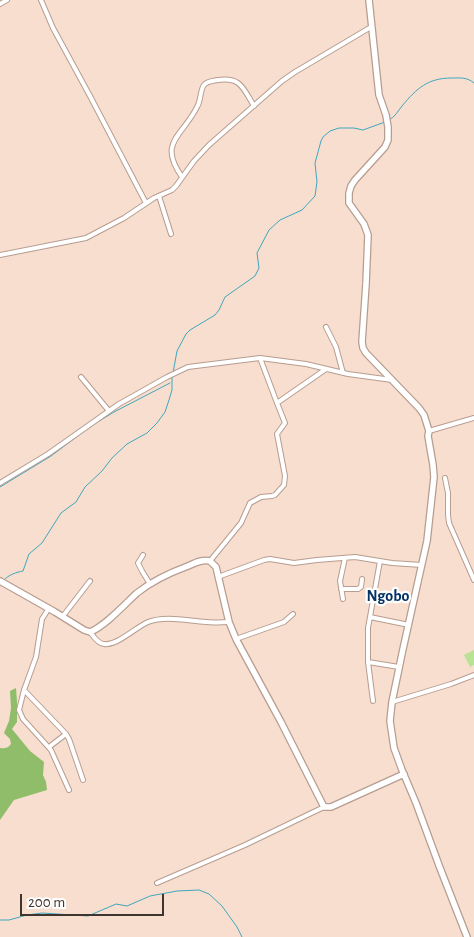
<!DOCTYPE html>
<html>
<head>
<meta charset="utf-8">
<style>
	body { margin:0 }
	#map { position:relative; width:474px; height:937px; overflow:hidden; background:#f8decf; font-family:"Alegreya Sans",sans-serif }
	canvas { display:block }
	.scale { position:absolute; left:20px; top:894px; width:144px; height:22px; box-sizing:border-box; border:2px solid #3f352f; border-top:0; padding-left:6px; font-size:15px; line-height:18px; white-space:nowrap; color:#3f352f; -webkit-text-stroke:4px #fff; paint-order:stroke }
</style>
</head>
<body>
<div id="map">
<canvas width="474" height="937"></canvas>
<div class="scale">200 m</div>
</div>
<script>
const ctx = document.querySelector('canvas').getContext('2d');
ctx.lineJoin = 'round';
function fill(path, color) {
  ctx.fillStyle = color;
  ctx.fill(path, 'evenodd');
}
function strokePath(path, color, width, dash) {
  ctx.strokeStyle = color;
  ctx.lineWidth = width;
  ctx.lineCap = dash ? 'butt' : 'round';
  ctx.setLineDash(dash || []);
  ctx.stroke(path);
}
function write(font, color, halo, rows, align = 'center') {
  ctx.font = font + ' "Alegreya Sans",sans-serif';
  ctx.lineWidth = 4.5;
  ctx.setLineDash([]);
  ctx.textBaseline = 'middle';
  ctx.strokeStyle = halo;
  ctx.fillStyle = color;
  for (const [text, x, y, turn = 0] of rows) {
    ctx.save();
    ctx.translate(x, y);
    ctx.rotate((+turn || 0) * Math.PI / 180);
    ctx.textAlign = isNaN(turn) ? turn : align;
    if (halo) ctx.strokeText(text, 0, 0);
    ctx.fillText(text, 0, 0);
    ctx.restore();
  }
}
const green = new Path2D(`
	M474,650V665L470,667L464,655Z`);
const forest = new Path2D(`
	M16,688L17,702V722L12,729L30,751L44,762L43,775L46,782L47,790L14,800L0,820V748C5,749 8,748 11,744L10,739L4,733L9,721L11,708L10,691Z`);
const stream = new Path2D(`
	M389,120C395,117 398,111 402,106C417,88 428,78 452,78C461,78 467,77 474,83
	M173,373L177,351L186,334L190,330L215,315L219,310L225,297L255,276L259,268L257,253L269,230L280,220L302,210L315,196L317,182L315,163L321,141L323,137L330,131L339,128H354L363,130L385,122
	M0,487L51,456L91,426L114,412L170,383
	M4,580C8,575 17,572 23,571L29,554L42,543L61,513L76,502L85,487L102,471L112,458L127,444L147,433L157,423L165,412L169,400L172,390V377
	M0,920H9L27,915L42,913L88,916L116,904L127,906L150,896L177,891L199,890L209,894L222,906L237,927L242,937`);
const street = new Path2D(`
	M41,0L53,28L90,96L146,203
	M0,4L7,0
	M182,177C157,142 183,136 197,107C201,101 200,90 204,85C207,81 213,81 218,80C241,77 243,88 254,106
	M159,196L171,234
	M0,255L86,238L124,218L154,198L172,190L176,186L194,161L209,145L282,81L295,72L371,27
	M326,327L336,347L343,373
	M260,358L277,403
	M81,377L109,411
	M429,431L474,418
	M445,478L448,493V515L449,523L474,580
	M0,483L48,454L119,404L167,377L188,367L260,358L306,364L348,374L392,380
	M143,555L138,563L142,571L150,584
	M210,561L241,523L250,503L261,497L272,496L275,495L284,485L285,476L277,434L285,423L277,403L326,369
	M218,577L264,560L270,559L294,563L317,560L355,557L392,563L422,565
	M341,589H358L361,587L362,579
	M343,599L340,581L345,558
	M49,608L42,619L36,657L24,690L19,710L23,719L51,750L69,790
	M63,616L90,581
	M370,617L409,625
	M90,632C93,636 98,644 104,644C117,646 136,627 148,622C166,615 188,621 206,622C214,623 222,622 229,622
	M236,639L284,622L293,614
	M368,662L399,667
	M24,690L66,734L69,739L83,780
	M373,701L368,662V628L380,561
	M392,702L451,684L474,675
	M49,747L66,734
	M157,883L245,845L324,807`);
const secondary = new Path2D(`
	M369,0L379,95L386,115L388,127V140L385,147L355,180L351,186L349,193V203L364,224L368,235L366,284L362,342L363,348L366,353L419,408L424,415L429,431L428,436L433,465L434,477L427,541L403,649L392,702L390,721L394,748L402,770L416,803L440,868L467,937
	M0,581L55,612L84,630L90,632C105,626 124,605 137,593C152,581 169,573 188,566C195,563 202,559 210,561L216,567L229,622L236,639L281,722L324,807H331L404,774`);
const quarterNames = [
	["Ngobo",388,596]
];
fill(green, '#b8e395');
fill(forest, '#8fbd69');
strokePath(stream, '#3fa6bd', 1);
strokePath(street, '#b69d90', 6);
strokePath(secondary, '#b69d90', 8);
strokePath(street, '#fff', 4);
strokePath(secondary, '#fff', 5.5);
write('bold 16px', '#053264', '#fff', quarterNames);
</script>
</body>
</html>
